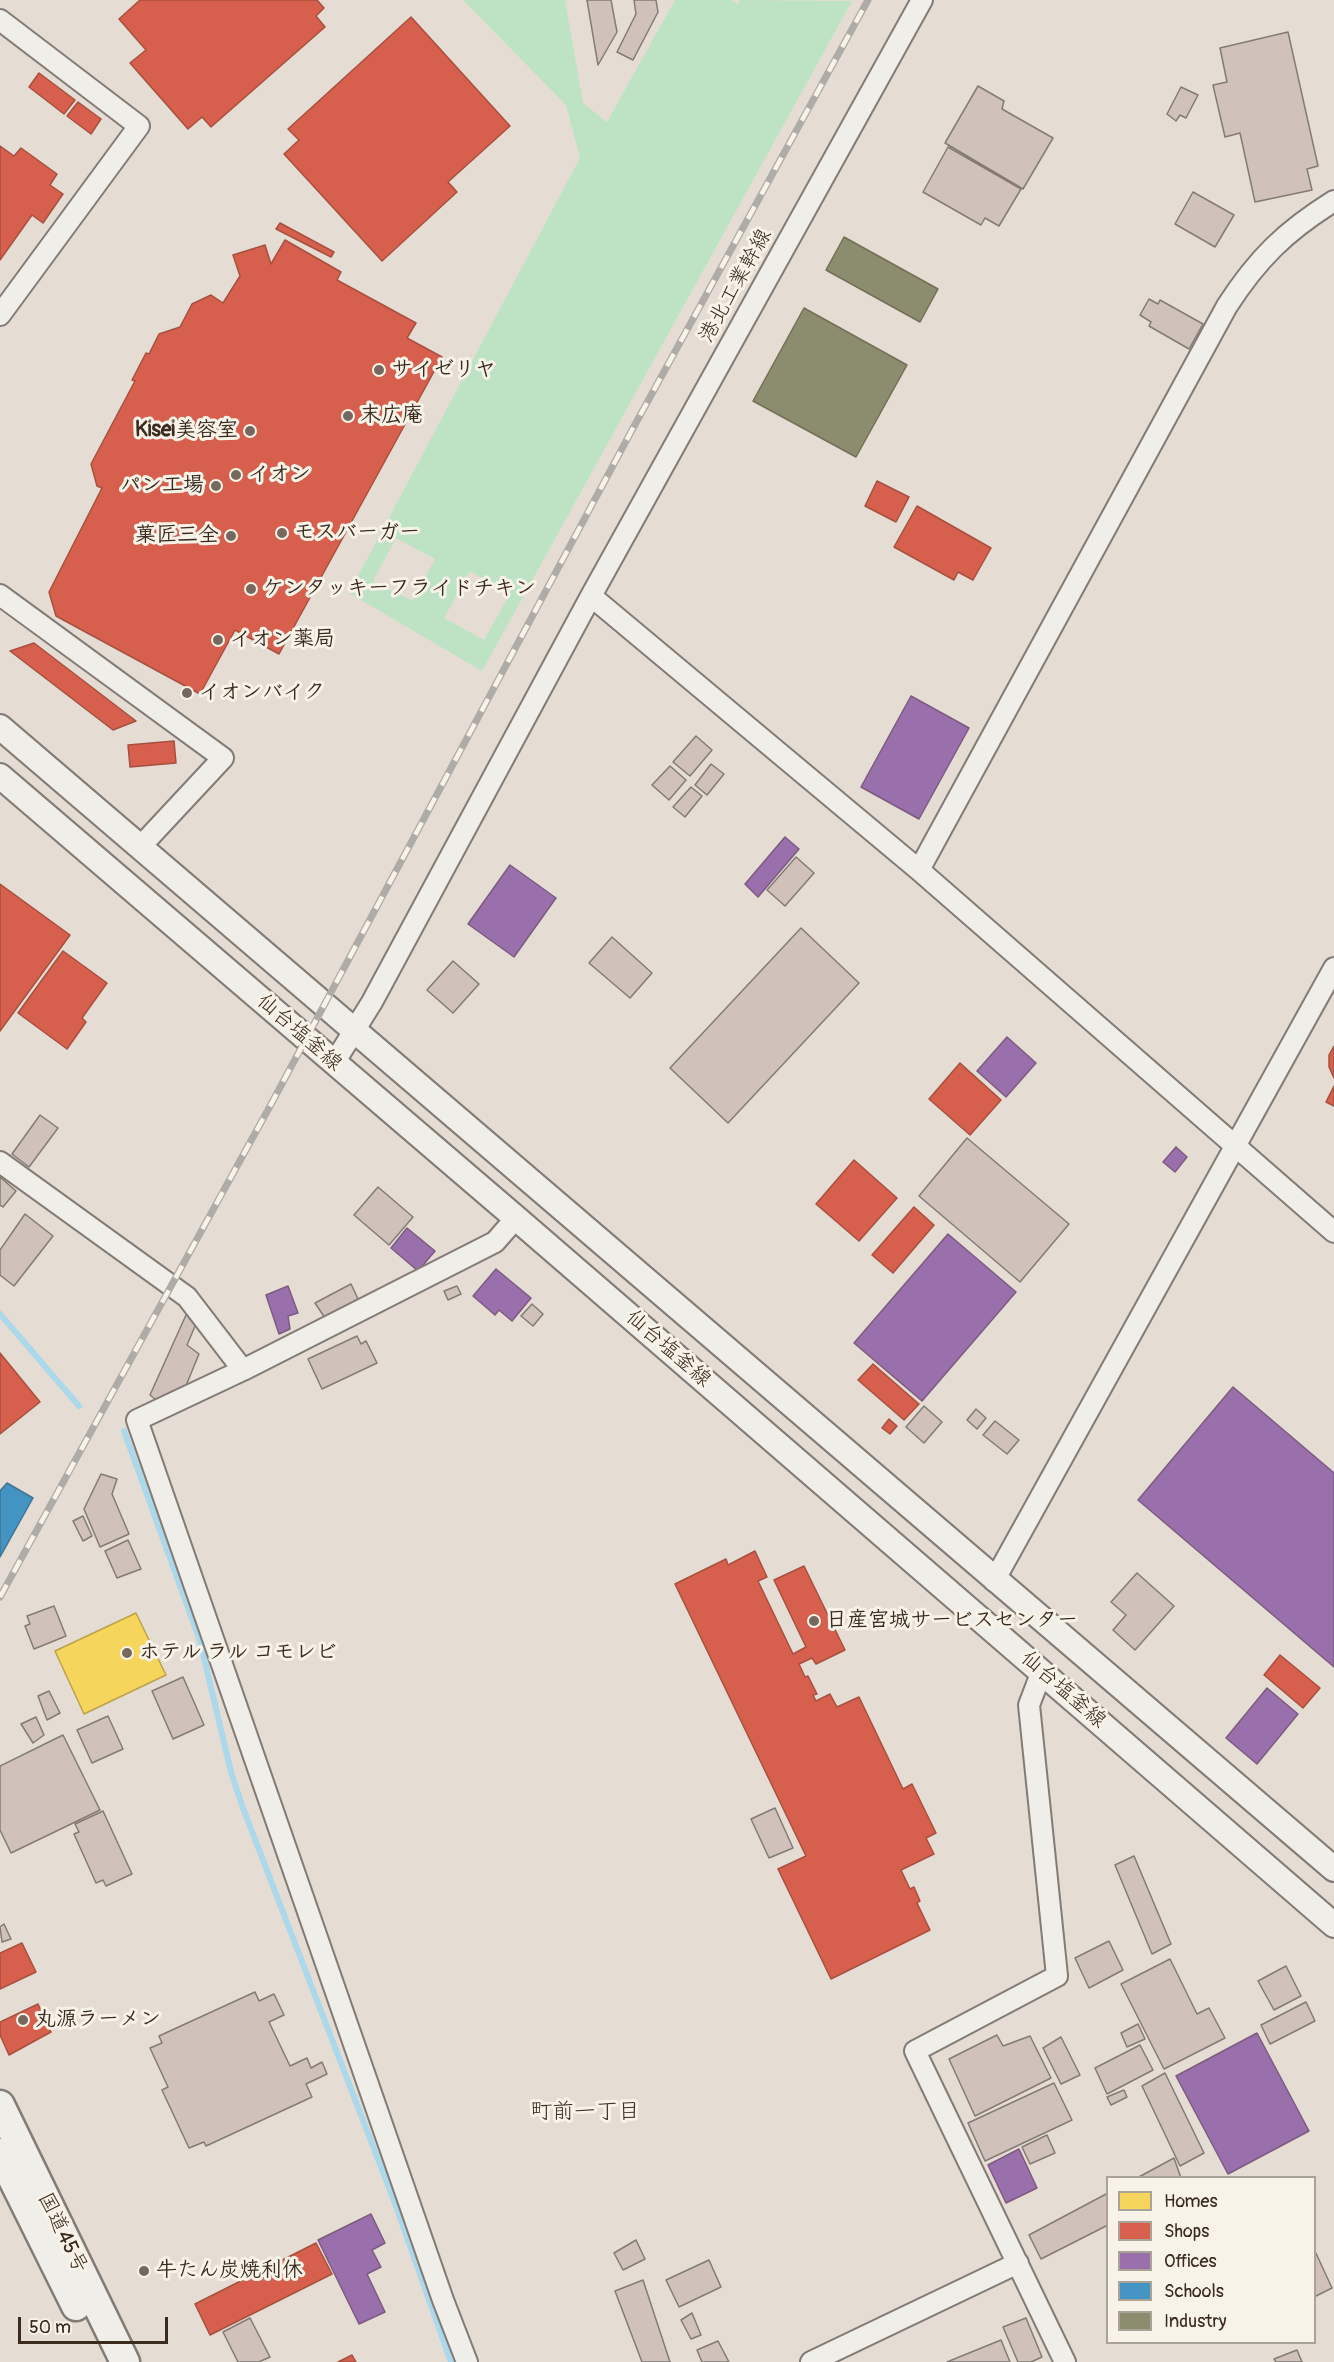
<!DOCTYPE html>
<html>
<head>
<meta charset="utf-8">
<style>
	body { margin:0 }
	#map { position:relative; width:1334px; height:2362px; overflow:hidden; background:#e5dcd4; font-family:Pangolin,sans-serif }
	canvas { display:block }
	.legend { position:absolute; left:1106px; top:2176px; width:210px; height:168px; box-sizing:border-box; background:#f7f3e8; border:2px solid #aca397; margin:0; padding:8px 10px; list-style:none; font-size:18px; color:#3b2a1e }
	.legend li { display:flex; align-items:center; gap:12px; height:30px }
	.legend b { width:30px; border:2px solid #aca397 }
	.scale { position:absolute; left:18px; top:2317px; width:150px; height:27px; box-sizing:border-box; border:3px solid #3b2a1e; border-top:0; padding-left:8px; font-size:18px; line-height:21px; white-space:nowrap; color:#3b2a1e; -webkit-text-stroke:4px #f7f3e8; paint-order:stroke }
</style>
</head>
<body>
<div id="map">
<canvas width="1334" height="2362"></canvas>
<ul class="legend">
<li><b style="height:16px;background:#f6d55c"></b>Homes</li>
<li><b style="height:16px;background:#d6604d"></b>Shops</li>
<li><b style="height:16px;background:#9970ab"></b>Offices</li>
<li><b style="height:16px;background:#4393c3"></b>Schools</li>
<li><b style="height:16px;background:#8c8c6e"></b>Industry</li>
</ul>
<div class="scale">50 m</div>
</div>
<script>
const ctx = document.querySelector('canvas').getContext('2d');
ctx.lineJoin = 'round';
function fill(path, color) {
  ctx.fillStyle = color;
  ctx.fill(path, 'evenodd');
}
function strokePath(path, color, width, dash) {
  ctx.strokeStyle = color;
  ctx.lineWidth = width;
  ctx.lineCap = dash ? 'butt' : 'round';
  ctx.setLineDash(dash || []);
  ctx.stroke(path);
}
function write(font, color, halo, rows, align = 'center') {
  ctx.font = font + ' Pangolin,"Klee One",sans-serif';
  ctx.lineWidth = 6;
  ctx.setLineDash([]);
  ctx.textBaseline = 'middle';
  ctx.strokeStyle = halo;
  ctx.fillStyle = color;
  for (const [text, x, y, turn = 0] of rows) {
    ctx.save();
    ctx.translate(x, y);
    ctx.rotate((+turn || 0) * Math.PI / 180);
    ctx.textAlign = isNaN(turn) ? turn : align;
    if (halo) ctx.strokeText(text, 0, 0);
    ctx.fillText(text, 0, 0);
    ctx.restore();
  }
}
const green = new Path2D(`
	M463,0H565L583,103L607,122L675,0H731L738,4L740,0L852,1L482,671L349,593L580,158L566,105ZM396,538L435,559L413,601L373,581ZM470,571L510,594L484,640L444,618Z`);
const homes = new Path2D(`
	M136,1613L166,1675L84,1714L55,1651Z`);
const shops = new Path2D(`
	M140,0H317L324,8L316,16L325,27L211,127L202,117L188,129L130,63L146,50L119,19Z
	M411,17L510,126L448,182L457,192L382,261L284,154L299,140L288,129Z
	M39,73L75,100L64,114L29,87Z
	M78,102L101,119L91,134L67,116Z
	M0,146L14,156L21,148L57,174L50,185L63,194L43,223L32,215L0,260Z
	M280,223L334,252L331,257L276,229Z
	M285,240L341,272L337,280L416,323L407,338L442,357L279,654L235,630L200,694L56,616L49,592L102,488L97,486L91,464L135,381L132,380L146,353L149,354L159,334L180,327L192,304L211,295L223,303L240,276L233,255L265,245L271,264Z
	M877,481L909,497L896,522L865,506Z
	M917,506L991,548L973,580L958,572L954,580L894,547Z
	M34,643L136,721L113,730L10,651Z
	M174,741L176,763L130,767L128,745Z
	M0,884L70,935L0,1031Z
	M63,951L107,983L82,1018L86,1022L67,1049L18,1013Z
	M1334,1046V1078L1329,1067V1055Z
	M960,1063L1001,1100L970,1135L929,1099Z
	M1334,1086V1106L1326,1102Z
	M854,1160L897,1198L859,1241L816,1204Z
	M914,1207L934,1225L893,1273L872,1255Z
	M0,1353L40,1402L0,1434Z
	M873,1364L919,1404L904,1420L858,1380Z
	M889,1419L897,1426L890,1434L882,1428Z
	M755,1551L767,1577L758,1581L793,1654L806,1647L774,1580L804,1566L845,1650L816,1664L812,1658L799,1664L805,1677L808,1676L817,1694L813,1695L816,1701L830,1694L837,1707L859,1697L903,1789L912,1784L936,1833L926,1838L934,1854L901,1870L910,1889L914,1887L920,1901L917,1903L930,1930L831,1979L778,1869L806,1856L675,1584L726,1559L728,1565Z
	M1280,1655L1320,1688L1303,1708L1264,1675Z
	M22,1943L36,1972L0,1989V1953Z
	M38,2004L51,2032L9,2055L0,2035V2022Z
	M316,2243L332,2274L210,2335L195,2304Z
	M352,2355L356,2362H338Z`);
const offices = new Path2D(`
	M911,696L969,728L919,819L861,787Z
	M785,837L799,849L758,897L745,884Z
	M510,865L556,898L514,957L468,924Z
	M1007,1037L1036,1063L1006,1097L977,1071Z
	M1176,1147L1187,1157L1175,1172L1163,1162Z
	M407,1228L435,1251L418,1271L391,1248Z
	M948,1234L1016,1292L922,1401L854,1343Z
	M496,1269L531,1298L512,1321L499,1310L495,1315L473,1296Z
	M288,1286L298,1313L288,1316L290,1329L279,1334L266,1295Z
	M1233,1387L1334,1473V1667L1138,1500Z
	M1267,1688L1298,1714L1257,1764L1226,1738Z
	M1257,2033L1309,2131L1228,2174L1176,2076Z
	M1019,2149L1037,2188L1006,2203L988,2165Z
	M371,2214L385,2243L372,2250L381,2267L367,2274L385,2312L359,2324L318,2240Z`);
const schools = new Path2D(`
	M7,1483L33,1498L0,1557V1491Z`);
const industry = new Path2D(`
	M844,237L938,289L920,322L826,270Z
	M804,308L907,365L856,457L753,401Z`);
const stream = new Path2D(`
	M0,1314L79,1406
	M124,1431L200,1641L231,1772L243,1808L396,2206L451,2362`);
const building = new Path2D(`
	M587,0H611L617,32L598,65Z
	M634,0H656L658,12L633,60L617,52L636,14Z
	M1288,32L1318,166L1307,169L1312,190L1255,202L1240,133L1225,137L1213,85L1227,82L1220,48Z
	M978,86L1004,101L1002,109L1053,138L1023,189L945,143Z
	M1181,87L1198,95L1186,118L1180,115L1176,121L1167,114Z
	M948,147L1021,189L999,226L985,218L981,225L923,192Z
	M1193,192L1234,215L1215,247L1175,224Z
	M1149,299L1158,304L1160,300L1203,324L1189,349L1149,326L1151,322L1140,315Z
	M696,736L712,750L690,776L673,762Z
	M711,764L724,774L707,795L695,785Z
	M670,766L686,780L669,800L652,785Z
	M691,787L702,796L685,817L673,807Z
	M796,857L814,873L785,906L767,890Z
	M801,928L859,983L728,1123L670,1068Z
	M612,937L652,973L630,998L589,963Z
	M453,961L479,984L453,1013L427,990Z
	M40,1115L58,1128L29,1167L12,1154Z
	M967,1138L1069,1224L1020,1282L919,1196Z
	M0,1177L16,1191L3,1207L0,1205Z
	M378,1187L413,1217L389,1245L354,1215Z
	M25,1214L53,1236L14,1286L0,1275V1250Z
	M351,1284L359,1301L325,1318L315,1303Z
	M457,1286L461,1294L448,1300L444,1291Z
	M532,1304L543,1314L533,1326L521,1316Z
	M186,1315L198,1319L187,1345L199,1354L183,1393L160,1403L150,1395Z
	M357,1336L361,1344L366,1341L377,1363L322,1389L308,1359Z
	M924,1406L942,1422L924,1443L906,1427Z
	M976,1409L986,1418L977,1429L967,1420Z
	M995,1421L1019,1440L1007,1454L983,1435Z
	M101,1474L117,1479L112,1494L129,1534L100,1547L84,1509Z
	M83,1516L92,1536L83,1541L73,1521Z
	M128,1540L141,1569L117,1578L105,1551Z
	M1137,1573L1174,1606L1135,1650L1113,1630L1126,1615L1111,1602Z
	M54,1606L66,1636L34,1649L25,1626L30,1624L27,1616Z
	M183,1677L204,1725L173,1739L152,1691Z
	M49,1691L60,1713L47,1720L38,1696Z
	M108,1716L123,1749L92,1763L77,1730Z
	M36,1717L44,1735L33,1743L21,1724Z
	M63,1735L100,1810L11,1853L0,1830V1766Z
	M775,1808L793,1848L769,1858L751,1819Z
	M103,1811L132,1874L106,1886L103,1880L96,1883L74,1834L79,1832L75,1824Z
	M1134,1856L1171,1944L1152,1954L1115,1865Z
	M4,1924L11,1939L2,1942L0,1927Z
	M1109,1941L1123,1970L1089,1988L1075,1958Z
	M1170,1959L1197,2014L1209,2008L1225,2038L1164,2069L1121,1984Z
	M1286,1966L1301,1996L1274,2010L1258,1981Z
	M255,1992L259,2001L274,1994L284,2015L269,2022L290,2066L307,2058L311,2068L322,2062L327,2074L306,2084L312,2097L206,2146L204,2142L189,2148L162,2090L168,2087L150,2048L162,2043L159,2036Z
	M1306,2002L1315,2021L1270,2044L1261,2025Z
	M1138,2024L1145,2039L1127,2047L1121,2033Z
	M997,2035L1003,2046L1030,2036L1051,2078L975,2116L949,2059Z
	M1061,2037L1080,2075L1061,2084L1043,2048Z
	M1140,2045L1153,2070L1107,2094L1095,2068Z
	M1165,2073L1204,2153L1180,2166L1142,2086Z
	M1054,2083L1072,2120L985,2161L968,2123Z
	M1124,2090L1127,2097L1111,2105L1107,2097Z
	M1047,2135L1055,2153L1030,2164L1022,2147Z
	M1174,2158L1181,2178H1137Z
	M1108,2193V2225L1041,2259L1029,2235Z
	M636,2240L645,2259L623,2270L614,2253Z
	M1314,2249L1332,2288L1314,2297Z
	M709,2260L721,2287L679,2307L666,2280Z
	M643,2280L670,2362H642L615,2291Z
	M692,2313L701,2335L691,2339L681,2320Z
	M250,2318L270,2357L259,2362H238L223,2332Z
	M1026,2318L1042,2357L1031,2362H1018L1003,2327Z
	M1001,2340L1010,2362H947Z
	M718,2341L729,2362H702L697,2350Z
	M1297,2350L1302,2362H1276L1274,2359Z`);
const minor = new Path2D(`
	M0,20L139,126L0,315
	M0,595L223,758L141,846
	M591,596L919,870L1334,1232
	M919,870L1227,306C1258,258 1286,231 1334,201
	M334,1063L372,1002L591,596L922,0
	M0,1162L187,1297L243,1370
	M994,1581L1334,968
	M1042,1671L1029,1705L1057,1976L915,2051L1065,2362
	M467,2362L443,2300L137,1420L243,1370L495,1242L516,1218
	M811,2362L1018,2263`);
const major = new Path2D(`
	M0,727C447,1105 887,1491 1334,1869
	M0,776L516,1218L1334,1925`);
const highway = new Path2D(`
	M0,2105L125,2362
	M0,2153L76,2306`);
const rail = new Path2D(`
	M0,1597L269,1108L632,430L868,0`);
const markers = [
	[379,370,6,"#76685e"],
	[348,416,6,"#76685e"],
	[250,431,6,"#76685e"],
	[236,475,6,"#76685e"],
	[216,486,6,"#76685e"],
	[282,533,6,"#76685e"],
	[231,536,6,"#76685e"],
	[251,589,6,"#76685e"],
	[218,640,6,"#76685e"],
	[187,693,6,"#76685e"],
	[814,1621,6,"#76685e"],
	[127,1653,6,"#76685e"],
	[23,2020,6,"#76685e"],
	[144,2271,6,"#76685e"]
];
const streetNames = [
	["港北工業幹線",736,286,-61],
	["仙台塩釜線",299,1033,41],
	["仙台塩釜線",668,1349,41],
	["仙台塩釜線",1063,1690,41],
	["国道45号",62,2233,64]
];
const poiNames = [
	["サイゼリヤ",391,370],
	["末広庵",360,416],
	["Kisei美容室",238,431,"right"],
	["イオン",248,475],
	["パン工場",204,486,"right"],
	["モスバーガー",294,533],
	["菓匠三全",219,536,"right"],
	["ケンタッキーフライドチキン",263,589],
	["イオン薬局",230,640],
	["イオンバイク",199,693],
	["日産宮城サービスセンター",826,1621],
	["ホテル ラル コモレビ",139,1653],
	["丸源ラーメン",35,2020],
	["牛たん炭焼利休",156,2271]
];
const neighbourhoodNames = [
	["町前一丁目",585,2112]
];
fill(green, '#bee3c4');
fill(homes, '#f6d55c');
strokePath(homes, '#bea249', 1.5);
fill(shops, '#d6604d');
strokePath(shops, '#a8503f', 1.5);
fill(offices, '#9970ab');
strokePath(offices, '#7d5b81', 1.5);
fill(schools, '#4393c3');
strokePath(schools, '#417492', 1.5);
fill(industry, '#8c8c6e');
strokePath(industry, '#746f56', 1.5);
strokePath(stream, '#abd8ea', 6);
fill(building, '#d0c2ba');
strokePath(building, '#837b75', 1.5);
strokePath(minor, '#837b75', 24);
strokePath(major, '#837b75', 28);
strokePath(highway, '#837b75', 33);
strokePath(minor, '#f0eee9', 20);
strokePath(major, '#f0eee9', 24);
strokePath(highway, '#f0eee9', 28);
strokePath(rail, '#afaba6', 7);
strokePath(rail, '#f7f3e8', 4.5, [14]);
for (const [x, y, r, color] of markers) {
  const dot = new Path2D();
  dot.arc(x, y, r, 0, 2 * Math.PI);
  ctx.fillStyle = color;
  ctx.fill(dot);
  strokePath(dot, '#f7f3e8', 2);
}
write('21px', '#3b2a1e', '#f7f3e8', streetNames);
write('bold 21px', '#3b2a1e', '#f7f3e8', poiNames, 'left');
write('22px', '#3b2a1e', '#f7f3e8', neighbourhoodNames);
</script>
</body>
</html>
